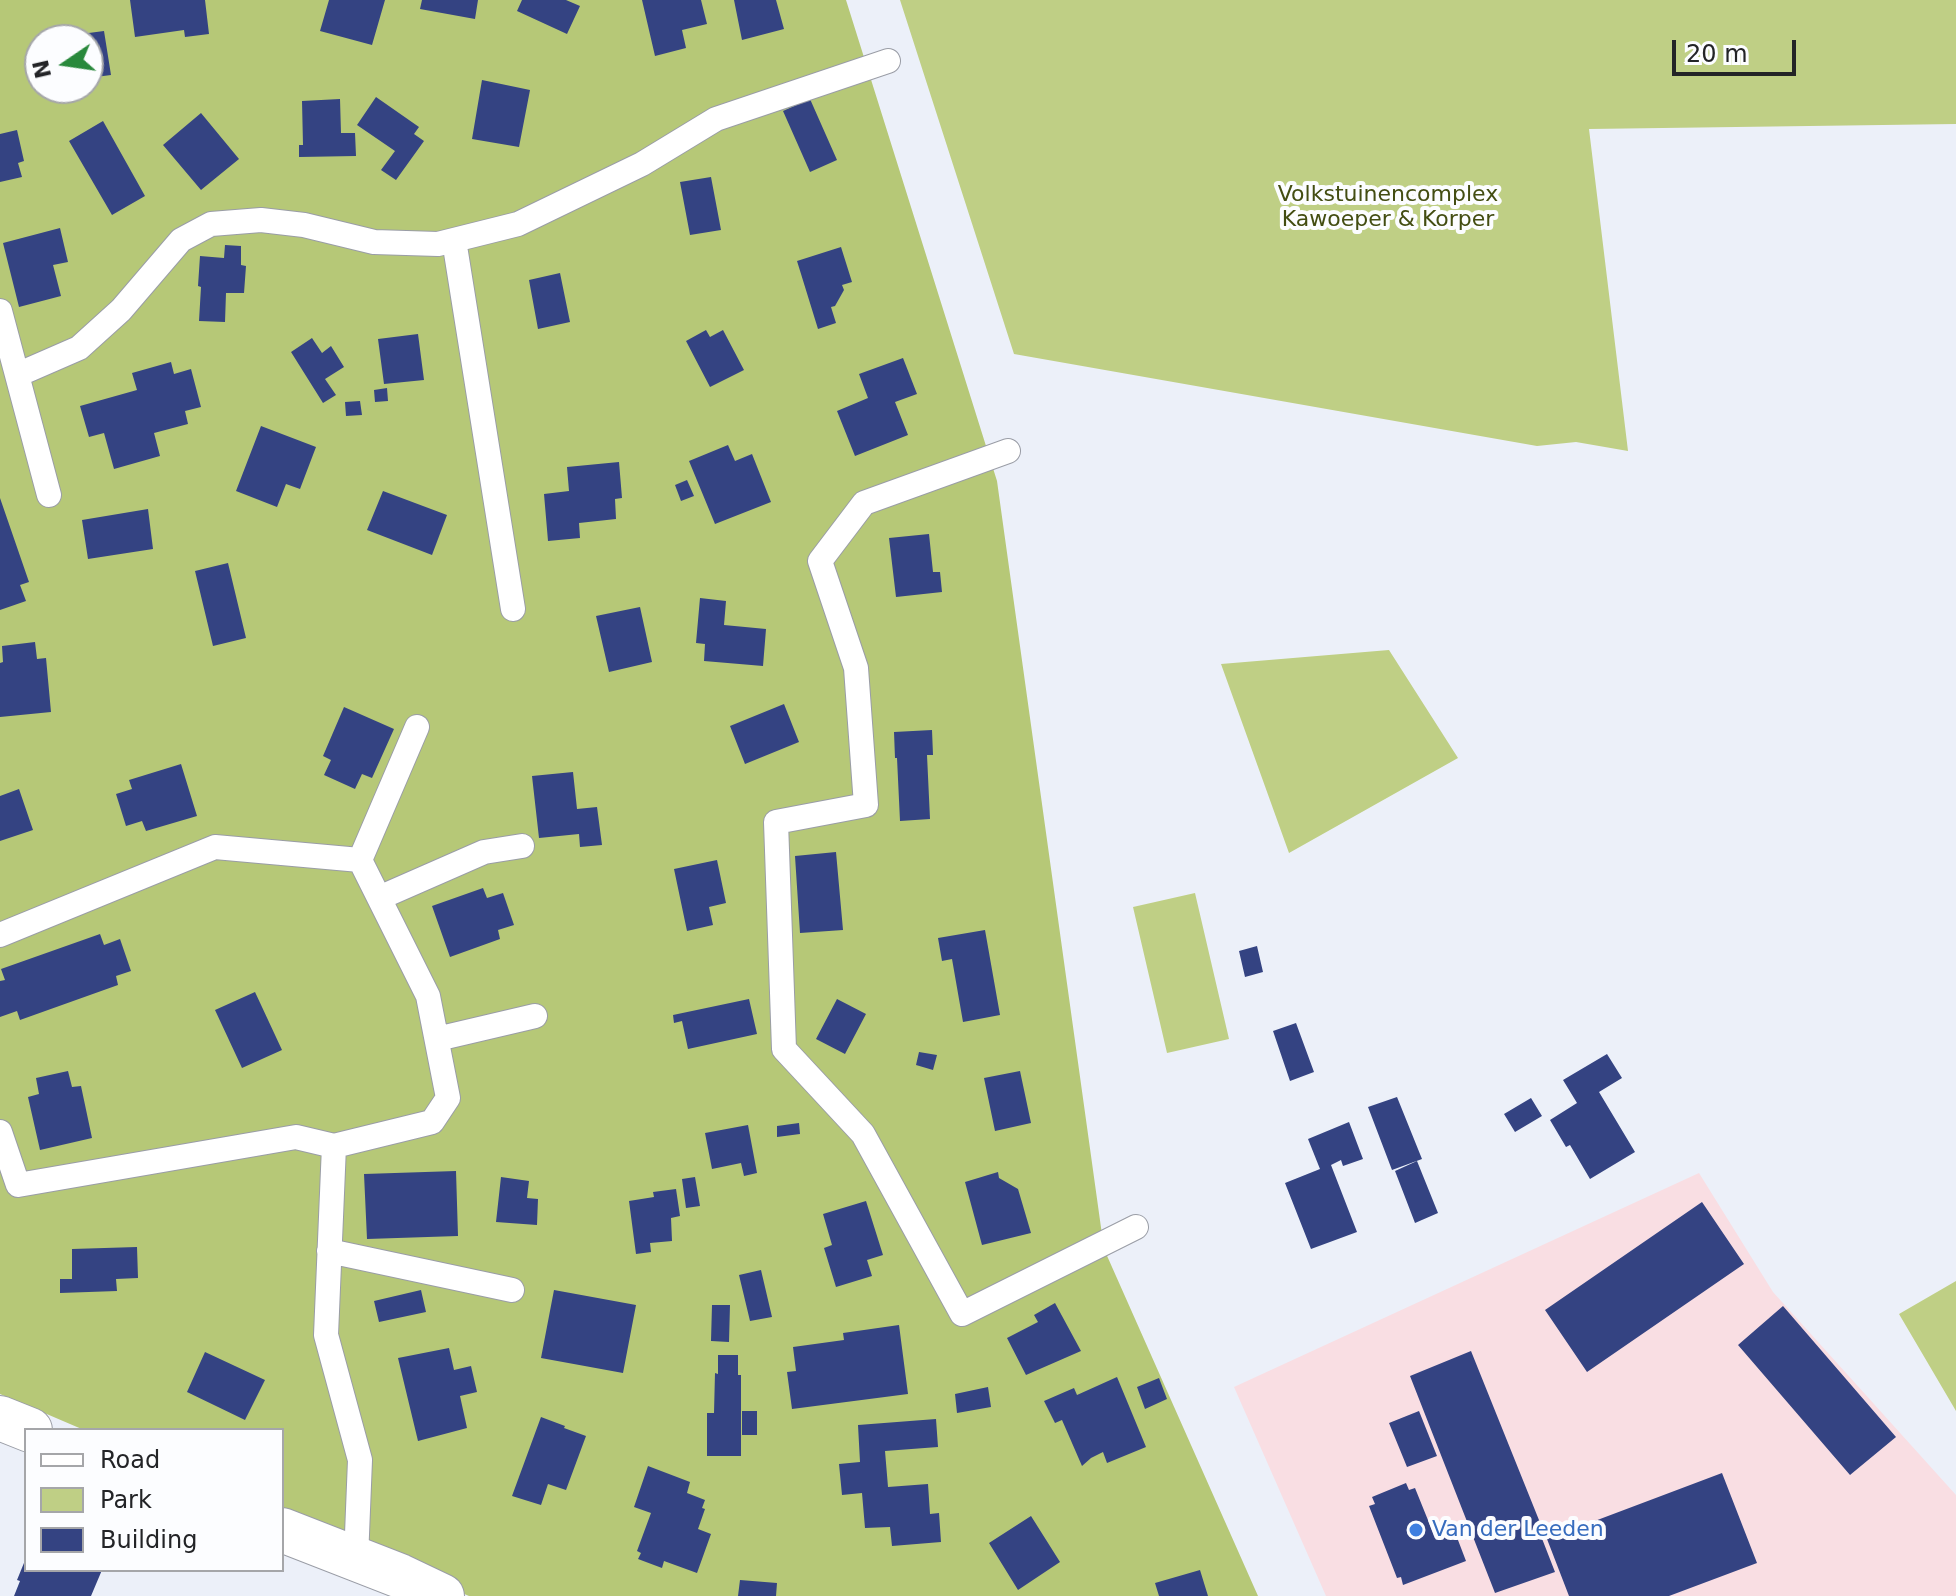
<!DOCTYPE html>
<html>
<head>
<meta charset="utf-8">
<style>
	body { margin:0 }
	#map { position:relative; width:1956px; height:1596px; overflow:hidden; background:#ecf0f9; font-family:"DejaVu Sans",sans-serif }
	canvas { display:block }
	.legend { position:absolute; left:24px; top:1428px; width:260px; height:144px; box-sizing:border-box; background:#fcfdff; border:2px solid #a5a6a9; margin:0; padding:10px 14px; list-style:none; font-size:24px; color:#232427 }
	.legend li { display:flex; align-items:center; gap:16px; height:40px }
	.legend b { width:40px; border:2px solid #a5a6a9 }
	.north { position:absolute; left:24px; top:24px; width:80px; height:80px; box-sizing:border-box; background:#fcfdff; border:2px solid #a5a6a9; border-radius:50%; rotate:257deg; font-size:22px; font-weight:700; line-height:32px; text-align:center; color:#232427 }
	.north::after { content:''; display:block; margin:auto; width:28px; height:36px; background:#29893c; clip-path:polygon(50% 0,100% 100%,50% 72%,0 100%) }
	.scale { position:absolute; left:1672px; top:40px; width:124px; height:36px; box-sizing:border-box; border:4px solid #232427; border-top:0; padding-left:10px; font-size:24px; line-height:28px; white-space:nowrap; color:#232427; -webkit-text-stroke:6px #fcfdff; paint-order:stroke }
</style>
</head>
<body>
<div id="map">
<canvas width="1956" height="1596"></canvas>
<ul class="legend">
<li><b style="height:10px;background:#fff"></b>Road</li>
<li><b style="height:22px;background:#bfcf85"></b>Park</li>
<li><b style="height:22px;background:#344382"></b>Building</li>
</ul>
<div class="north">N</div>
<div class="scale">20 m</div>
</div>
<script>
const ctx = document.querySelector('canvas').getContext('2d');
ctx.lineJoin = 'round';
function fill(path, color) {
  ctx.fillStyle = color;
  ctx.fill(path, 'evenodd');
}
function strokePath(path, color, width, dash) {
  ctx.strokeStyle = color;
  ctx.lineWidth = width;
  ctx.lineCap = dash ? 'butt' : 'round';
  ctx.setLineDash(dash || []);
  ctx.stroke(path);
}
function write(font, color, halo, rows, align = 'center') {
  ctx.font = font + ' "DejaVu Sans",sans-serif';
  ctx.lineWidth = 8;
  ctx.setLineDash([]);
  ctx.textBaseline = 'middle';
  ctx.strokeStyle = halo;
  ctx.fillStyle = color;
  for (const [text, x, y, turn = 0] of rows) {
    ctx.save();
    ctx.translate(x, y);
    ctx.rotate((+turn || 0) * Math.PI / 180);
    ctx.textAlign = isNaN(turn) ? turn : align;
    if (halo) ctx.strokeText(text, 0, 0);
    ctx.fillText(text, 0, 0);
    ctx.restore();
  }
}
const industrial = new Path2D(`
	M1699,1173L1773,1292L1956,1495V1596H1326L1234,1387Z`);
const green = new Path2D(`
	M900,0H1956V124L1589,129L1628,451L1576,442L1537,446L1014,354Z
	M1389,650L1458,758L1289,853L1221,664Z
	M1195,893L1229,1039L1167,1053L1133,907Z
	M1956,1281V1411L1899,1314Z`);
const forest = new Path2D(`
	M0,0H846L997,481L1104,1249L1258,1596H469L282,1515V1430H84L0,1394ZM40,40H88V88H40Z`);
const building = new Path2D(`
	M130,0H205L209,34L185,37L184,30L135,37Z
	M329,0H385L372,45L320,31Z
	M422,0H478L475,19L420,9Z
	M522,0H566L580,6L567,34L517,11Z
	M642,0H701L707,24L682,30L686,48L655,56Z
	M734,0H776L784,29L742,40Z
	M104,31L111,75L88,78V40H82L81,34Z
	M482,80L530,90L519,147L472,139Z
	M376,97L419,127L414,134L424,141L396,180L381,170L395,151L357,125Z
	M340,99L341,133H355L356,156L299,157V145H303L302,101Z
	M810,99L837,160L810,172L783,111Z
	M201,113L239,159L201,190L163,145Z
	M103,121L145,196L112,215L69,141Z
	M17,130L24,161L18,163L22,177L0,182V134Z
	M711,177L721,230L690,235L680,182Z
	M60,228L68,262L53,265L61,296L19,307L3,243Z
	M225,245L241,246V265L246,266L244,293H226L225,322L199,321L201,287L198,286L200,256L224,258Z
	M841,247L852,282L842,285L844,290L835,306L831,307L836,323L818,329L797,261Z
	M560,273L570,322L538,329L529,280Z
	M706,330L710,337L723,330L744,370L710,387L686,341Z
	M418,334L424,380L384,384L378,339Z
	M312,338L322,353L331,346L344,367L325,379L336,395L323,403L291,352Z
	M903,358L917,394L895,402L908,435L855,456L837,411L868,398L859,374Z
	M171,362L174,374L191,369L201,407L185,411L188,424L154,433L160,456L114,469L104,433L89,437L80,406L137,390L132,373Z
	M387,388L388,401L375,402L374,390Z
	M360,401L362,415L346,416L345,402Z
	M261,426L316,447L300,489L286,484L277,507L236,491Z
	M728,445L735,461L752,454L771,502L715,524L689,461Z
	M619,462L622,498L615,499L616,519L579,523L580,538L548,541L544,494L569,491L567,467Z
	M687,480L694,496L681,501L675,485Z
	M383,491L447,515L432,555L367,530Z
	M0,498L29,582L20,585L26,601L0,610Z
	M148,509L153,549L88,559L82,520Z
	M929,534L933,572H940L942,592L896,597L889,538Z
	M228,563L246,638L213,646L195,571Z
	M700,598L726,601L724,625L766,629L763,666L704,661L705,644L696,643Z
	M640,607L652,662L609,672L596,616Z
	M35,642L37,659L46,658L51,712L0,717V663L3,662L2,646Z
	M784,704L799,742L745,764L730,726Z
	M344,707L394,729L372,778L362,774L355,789L324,775L331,760L323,756Z
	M932,730L933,755H927L930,819L900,821L897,758H895L894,732Z
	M181,764L197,816L146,831L142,821L126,826L116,794L132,789L129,780Z
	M573,772L577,809L597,807L602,845L580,847L579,834L539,838L532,776Z
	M19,789L33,830L0,841V796Z
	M836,852L843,930L800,933L795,856Z
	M717,860L726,903L709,907L713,925L687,931L674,869Z
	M483,888L487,898L503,893L514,925L498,930L500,939L450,957L432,906Z
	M985,930L1000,1015L963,1022L952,959L942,961L938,938Z
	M100,934L104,945L120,939L131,971L116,976L118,985L20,1020L17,1011L0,1017V981L5,980L1,969Z
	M1257,946L1263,972L1245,977L1239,951Z
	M255,992L282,1050L242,1068L215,1010Z
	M749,999L757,1034L688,1049L682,1021L674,1023L673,1015Z
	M837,999L866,1014L845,1054L816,1039Z
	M1296,1023L1314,1072L1290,1081L1273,1031Z
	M919,1052L937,1055L933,1070L916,1065Z
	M1607,1054L1622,1078L1599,1092L1635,1152L1590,1179L1570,1145L1566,1147L1550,1120L1577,1103L1563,1080Z
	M68,1071L72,1087L81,1086L92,1138L40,1150L28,1097L39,1094L36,1078Z
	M1020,1071L1031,1123L995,1131L984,1078Z
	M1397,1097L1422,1159L1392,1170L1368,1107Z
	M1531,1098L1542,1116L1515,1132L1504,1114Z
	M1349,1122L1363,1159L1343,1166L1341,1160L1331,1165L1357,1232L1311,1249L1285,1183L1320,1169L1308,1139Z
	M799,1123L800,1134L777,1137V1126Z
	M748,1125L757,1173L744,1176L741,1163L712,1169L705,1133Z
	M1417,1161L1438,1213L1415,1223L1395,1171Z
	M456,1171L458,1236L367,1239L364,1174Z
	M998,1172L999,1178L1018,1189L1031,1233L982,1245L965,1182Z
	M501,1177L529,1181L527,1198L538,1199L537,1225L496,1222Z
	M695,1177L700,1206L686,1208L682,1179Z
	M676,1189L680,1216L671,1218L672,1241L650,1243L651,1252L636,1254L629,1201L654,1197L653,1192Z
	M866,1201L883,1255L867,1260L872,1276L836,1287L824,1248L832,1245L823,1214Z
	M1702,1202L1744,1264L1587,1372L1545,1310Z
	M137,1247L138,1278L116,1279L117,1291L60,1293V1279H72V1249Z
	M761,1270L772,1317L750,1321L739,1275Z
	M421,1290L426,1312L379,1322L374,1301Z
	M554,1290L636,1305L623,1373L541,1358Z
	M1055,1303L1081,1351L1026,1375L1007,1338L1038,1322L1034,1315Z
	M712,1305H730L729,1342L711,1341Z
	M1783,1306L1896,1437L1850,1475L1738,1345Z
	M899,1325L908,1394L792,1409L787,1372L796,1371L793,1347L844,1340L843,1333Z
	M449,1348L454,1370L471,1366L477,1392L460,1396L467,1428L418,1441L398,1358Z
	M1471,1351L1545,1535L1541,1536L1555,1572L1495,1593L1410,1376Z
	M205,1352L265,1380L245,1420L187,1392Z
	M718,1355H738V1375H741V1456H707V1413H714L715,1373L718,1374Z
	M1117,1377L1146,1447L1107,1463L1103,1452L1091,1458L1082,1466L1062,1420L1055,1423L1044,1401L1074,1388L1077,1395Z
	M1159,1378L1167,1399L1145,1409L1137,1387Z
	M988,1387L991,1407L957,1413L955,1394Z
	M742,1411H757V1435H742Z
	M1419,1411L1437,1456L1407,1467L1389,1423Z
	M541,1417L565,1426L564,1428L586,1436L566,1490L548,1484L541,1505L512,1496Z
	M936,1419L938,1447L885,1451L888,1487L928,1484L930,1514L939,1513L941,1542L892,1546L890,1527L865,1528L862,1493L842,1495L839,1464L860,1462L858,1425Z
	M648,1466L690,1482L687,1493L705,1500L702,1508L705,1509L698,1529L711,1534L697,1573L664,1561L662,1568L638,1559L641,1553L637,1551L651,1513L634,1507Z
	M1722,1473L1757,1563L1669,1596H1569L1547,1539Z
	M1406,1483L1409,1490L1415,1488L1434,1535L1453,1527L1466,1561L1403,1585L1401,1577L1397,1578L1369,1506L1375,1504L1372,1497Z
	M1031,1516L1060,1562L1018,1590L989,1543Z
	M26,1558V1570H102L91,1596H14L20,1581L17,1580Z
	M1200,1570L1208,1596H1159L1155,1583Z
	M740,1580L777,1583L776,1596H738Z`);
const lane = new Path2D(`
	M454,240L513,609
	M0,311L49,495
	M17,375L79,348L121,310L181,240L211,224L261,220L304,225L374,242L438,244L518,224L642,164L716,119L888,61
	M1008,451L864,503L820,561L856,668L866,805L776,822L784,1049L863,1134L962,1314L1136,1227
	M379,898L484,852L522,846
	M0,935L215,847L360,860
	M437,1039L535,1016
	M0,1132L18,1185L296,1137L334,1146L326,1335L360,1460L356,1559
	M334,1146L432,1122L448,1098L428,996L360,860L417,727
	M329,1251L512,1290`);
const street = new Path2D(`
	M0,1418L30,1430
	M282,1530L400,1576L442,1596`);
const markers = [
	[1416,1530,8,"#3f7fe0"]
];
const parkNames = [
	["Volkstuinencomplex",1388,195],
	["Kawoeper & Korper",1388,220]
];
const shopNames = [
	["Van der Leeden",1432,1530]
];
fill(industrial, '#f9dee3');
fill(green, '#bfcf85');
fill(forest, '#b6c877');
fill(building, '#344382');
strokePath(lane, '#9a9da6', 26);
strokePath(street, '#9a9da6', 46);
strokePath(lane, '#fff', 24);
strokePath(street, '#fff', 44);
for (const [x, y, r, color] of markers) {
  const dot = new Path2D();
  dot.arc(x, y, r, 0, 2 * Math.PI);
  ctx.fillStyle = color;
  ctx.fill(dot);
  strokePath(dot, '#fcfdff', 3);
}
write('22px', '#434d12', '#fcfdff', parkNames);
write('22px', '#366cbe', '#fcfdff', shopNames, 'left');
</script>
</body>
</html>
